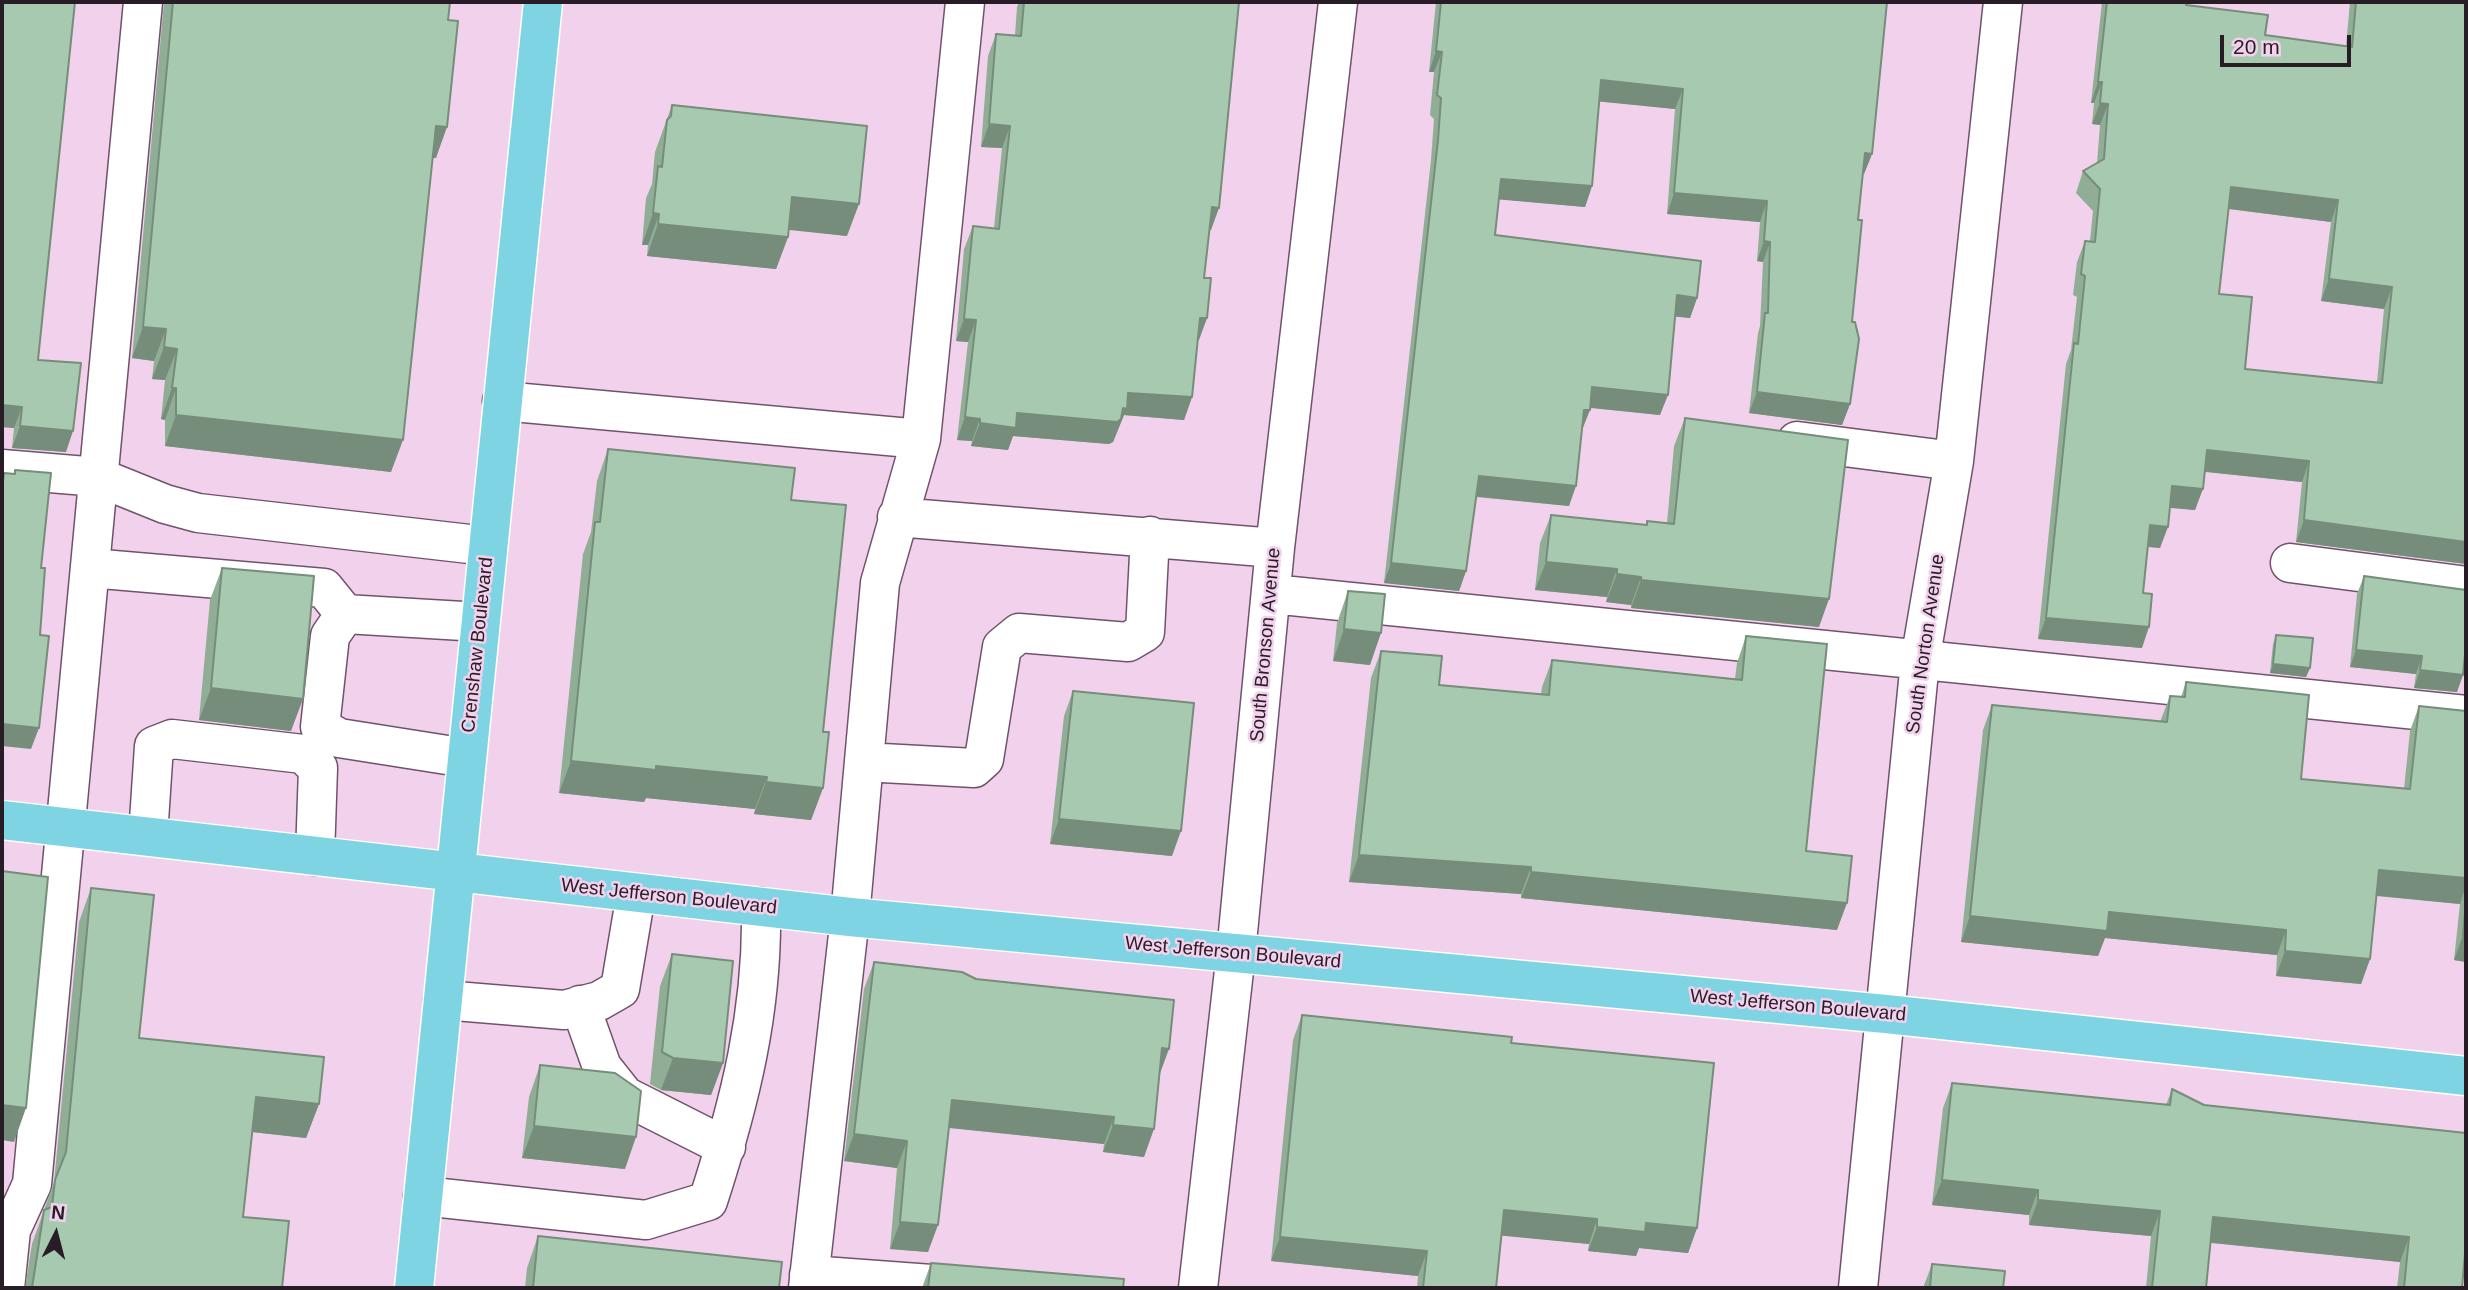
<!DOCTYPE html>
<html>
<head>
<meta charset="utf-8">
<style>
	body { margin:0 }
	#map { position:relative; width:2468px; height:1290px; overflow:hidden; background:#f2d1ec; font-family:Arial,sans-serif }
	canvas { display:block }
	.frame { position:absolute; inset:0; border:4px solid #281c26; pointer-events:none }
	.north { position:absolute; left:21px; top:1199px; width:70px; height:70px; -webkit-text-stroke:5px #f2d1ec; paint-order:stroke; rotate:6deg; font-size:19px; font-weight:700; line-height:28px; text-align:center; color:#281c26 }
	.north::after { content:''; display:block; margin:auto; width:24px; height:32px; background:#281c26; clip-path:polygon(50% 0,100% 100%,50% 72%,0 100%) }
	.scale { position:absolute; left:2220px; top:35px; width:131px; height:32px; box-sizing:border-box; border:4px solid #281c26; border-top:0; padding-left:9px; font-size:21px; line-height:24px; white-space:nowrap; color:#281c26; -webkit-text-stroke:5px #f2d1ec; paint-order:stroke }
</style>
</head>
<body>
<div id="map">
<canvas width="2468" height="1290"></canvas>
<div class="frame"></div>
<div class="north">N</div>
<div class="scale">20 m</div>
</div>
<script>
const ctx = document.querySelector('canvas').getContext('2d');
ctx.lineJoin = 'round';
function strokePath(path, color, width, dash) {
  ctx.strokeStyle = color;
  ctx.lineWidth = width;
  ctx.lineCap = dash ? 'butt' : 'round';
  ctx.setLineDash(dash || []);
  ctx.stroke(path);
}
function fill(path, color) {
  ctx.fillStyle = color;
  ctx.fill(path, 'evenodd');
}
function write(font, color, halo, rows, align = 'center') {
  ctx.font = font + ' Arial,sans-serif';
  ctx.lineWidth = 5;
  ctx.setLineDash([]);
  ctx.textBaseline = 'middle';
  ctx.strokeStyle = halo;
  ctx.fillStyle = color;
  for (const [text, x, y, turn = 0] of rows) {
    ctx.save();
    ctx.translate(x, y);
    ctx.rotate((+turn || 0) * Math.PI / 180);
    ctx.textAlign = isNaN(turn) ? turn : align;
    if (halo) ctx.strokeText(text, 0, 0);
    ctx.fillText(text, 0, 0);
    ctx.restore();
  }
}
const minor = new Path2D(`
	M502,401L921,439
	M1797,441L1954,461
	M2,469L98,477L165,504L198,513L487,546
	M897,517L1275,548
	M2290,563L2466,586
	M90,568L324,588L345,614
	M1272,594L2466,715
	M466,758L339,738L320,727L330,636L345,614L480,622
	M864,762L974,768L984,759L1002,647L1019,633L1128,642L1145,632L1150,536
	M148,836L154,746L172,739L303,754L318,768L315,856
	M443,1000L564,1010L599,1001L620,989L636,894
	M580,1005L602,1067L625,1096L726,1147
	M423,1196L646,1220L708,1201C740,1102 763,1011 761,907
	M809,1275L986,1288
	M5,1288L11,1230L32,1184L143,2
	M808,1288L850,917L880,583L921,439L965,2
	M1198,1288L1236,953L1275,548L1338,2
	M1858,1288L1920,661L1954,461L2003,2`);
const major = new Path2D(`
	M2,820L850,917L1886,1014L2466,1076
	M414,1288L543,2`);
const wall = new Path2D(`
	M2,2L38,360L66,452L12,448L14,428L2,427Z
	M164,2H450L436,158H432L391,472L165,446V420L161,419L165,380L152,379L154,361L132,358Z
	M1019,2H1024L1211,230H1209L1204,278L1207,318L1198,340L1192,397L1184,420L1124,415L1113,442L1109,444L1013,436L1008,450L971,446L972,441L957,440L968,342L956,341L964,249L973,226L994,228L1002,148L981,147L988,56L996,34L1015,35L1017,7Z
	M1436,2H1887L1872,154L1864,174H1863L1858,220L1852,322L1850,404L1842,425L1749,413L1758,333L1760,326L1763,262L1757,261L1760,222L1667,214L1675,109L1599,101L1592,186L1585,207L1499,199L1495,235L1697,298L1690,318L1675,316L1660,415L1590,408L1582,430L1569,506L1476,497L1466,571L1459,591L1384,583L1431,160L1434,119L1430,115L1434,72H1429Z
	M2102,2H2187L2186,5L2265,35L2346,46L2350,2H2466V564L2296,542L2302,482L2205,472L2195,510L2170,508L2160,548L2147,547L2143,593L2142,648L2038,639L2066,364L2071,350L2077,297L2073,295L2077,262L2085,241H2090L2093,211L2076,193L2083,171L2097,163L2100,125L2092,124L2094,103H2091ZM2228,209L2331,222L2321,301L2384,309L2377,382L2245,369L2219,294Z
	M672,105L847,236L789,229L788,237L776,269L647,256L648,245H642L646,198L652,184L655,152Z
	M1685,418L1819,627L1631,608V605L1606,602L1607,597L1535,590L1540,543L1551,515L1646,525L1647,521L1667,523L1674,446Z
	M608,449L791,500L823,732V788L811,820L754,814L755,809L646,798L644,802L559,793L583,554L591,532L597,481Z
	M222,568L291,731L199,720L210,600Z
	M2364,576L2466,590V651L2457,692L2414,688L2416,674L2350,667L2357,594Z
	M1348,591L1370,665L1333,661L1337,623Z
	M2276,635L2310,668L2306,677L2270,673L2273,644Z
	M1746,636L1806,851L1837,930L1521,898V894L1349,882L1371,678L1381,651L1439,685L1541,694L1542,687L1552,660L1735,679L1737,663Z
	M2186,682L2301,779L2404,789L2410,731L2419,706L2466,711V962L2454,960L2460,904L2376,896L2370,959L2361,984L2276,976L2277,955L2105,938L2098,956L1961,942L1983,730L1992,705L2160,722L2170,696L2181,697Z
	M1073,691L1172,856L1050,844L1064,716Z
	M91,888L139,1038L319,1104L306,1138L252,1132L243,1217L282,1288H25L32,1244L54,1182L79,922Z
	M672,954L723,1063L711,1095L661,1090L650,1084L660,986Z
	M874,962L1160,1075L1144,1157L1103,1152L1104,1144L949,1128L928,1252L890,1249L897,1168L844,1161L864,989Z
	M1302,1015L1511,1043L1697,1228L1688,1253L1639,1248L1636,1256L1588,1251L1589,1244L1502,1235L1496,1288H1417L1418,1276L1271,1261L1293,1040Z
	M540,1065L625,1169L522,1158L529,1097Z
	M1952,1083L2166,1105L2172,1089L2204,1105L2466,1133L2462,1288H2397L2400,1262L2211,1243L2206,1288H2146L2151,1236L2029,1225V1215L1932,1205L1943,1108Z
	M538,1236L779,1288H525L527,1268Z
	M931,1263L1123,1288H922Z
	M1932,1264L2003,1288H1923Z`);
const shadedWall = new Path2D(`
	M1436,51L1442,52L1434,72H1429Z
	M1601,80L1683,89L1675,109L1594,101Z
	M2098,82H2102L2094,103H2091Z
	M2100,103L2108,104L2100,125L2092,124Z
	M989,124L1010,126L1002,148L981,147Z
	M436,126L447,127L436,158L424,157Z
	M1865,153L1872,154L1864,174L1858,173Z
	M1501,179L1592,186L1585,207L1494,199Z
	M2231,187L2338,200L2331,222L2223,208Z
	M1674,193L1767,201L1760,222L1667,214Z
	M792,197L859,204L847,236L780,229Z
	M1212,207L1219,208L1211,230H1203Z
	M653,213L659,214L648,245H642Z
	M658,224L788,237L776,269L647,256Z
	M1764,241L1770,242L1763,262L1757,261Z
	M2329,279L2392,287L2384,309L2321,301Z
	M1677,295L1697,298L1690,318L1669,316Z
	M1200,318H1207L1199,340H1192Z
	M964,319L976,320L968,342L956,341Z
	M143,327L166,329L154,361L132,358Z
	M164,347L177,349L165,380L152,379Z
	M1592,387L1668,395L1660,415L1584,407Z
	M172,388H176L165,420L161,419Z
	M1757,392L1850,404L1842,425L1749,413Z
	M1128,393L1192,397L1184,420L1124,415L1113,442L1109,444L1013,436L1008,450L971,446L980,423L1017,413Z
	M2,405L22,407L14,428L2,427Z
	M1584,410H1590L1582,430Z
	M176,415L403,440L391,472L165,446Z
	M965,417L980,419L972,441L957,440Z
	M20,426L73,431L66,452L12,448Z
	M2207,450L2309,461L2302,482L2199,471Z
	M1479,476L1576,486L1569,506L1471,496Z
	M2172,486L2203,489L2195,510L2164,507Z
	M2304,520L2466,542V564L2296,542Z
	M2150,525L2168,527L2160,548L2142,546Z
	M1546,562L1617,569L1607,597L1535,590Z
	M1391,563L1466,571L1459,591L1384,583Z
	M1617,574L1641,577L1631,605L1606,602Z
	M1641,580L1829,599L1819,627L1631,608Z
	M2046,618L2149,627L2142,648L2038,639Z
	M1344,629L1381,633L1370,665L1333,661Z
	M2356,650L2422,656L2416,674L2350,667Z
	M2273,664L2310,668L2306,677L2270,673Z
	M2420,670L2463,675L2457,692L2414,688Z
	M211,688L303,699L291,731L199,720Z
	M2,724L39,728L31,749L2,746Z
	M571,761L656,766L767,777L755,809L646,798L644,802L559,793Z
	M766,782L823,788L811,820L754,814Z
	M1059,819L1181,831L1172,856L1050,844Z
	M1359,855L1531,867L1521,894L1349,882Z
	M2379,870L2466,878V885L2460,904L2370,895Z
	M1531,872L1847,903L1837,930L1521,898Z
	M2109,912L2286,930L2277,955L2105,938L2098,956L1961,942L1970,916Z
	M2463,935L2466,936V962L2454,960Z
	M2285,951L2370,959L2361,984L2276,976Z
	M1162,1048L1169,1049L1159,1076Z
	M673,1058L723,1063L711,1095L661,1090Z
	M256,1097L319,1104L306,1138L243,1131Z
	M952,1100L1114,1117L1104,1144L942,1127Z
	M2,1105L26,1108L14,1142L2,1140Z
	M1113,1125L1154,1129L1144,1157L1103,1152Z
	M534,1126L636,1137L625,1169L522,1158Z
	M854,1134L907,1141L897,1168L844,1161Z
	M1942,1180L2038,1190L2029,1215L1932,1205Z
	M2038,1200L2160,1211L2151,1236L2029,1225Z
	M1504,1210L1597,1219L1589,1244L1495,1235Z
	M2213,1217L2409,1237L2400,1262L2204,1242Z
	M900,1222L938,1225L928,1252L890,1249Z
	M1646,1223L1697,1228L1688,1253L1639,1248L1636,1256L1588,1251L1597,1227Z
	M1280,1237L1427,1251L1418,1276L1271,1261Z`);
const building = new Path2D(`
	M2,2H75L38,360L81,363L73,431L20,426L22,407L2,405Z
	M173,2H450L448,20L458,21L447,127L436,126L403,440L176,415V388H172L177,349L164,347L166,329L143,327Z
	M1024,2H1239L1219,208L1212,207L1204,278H1211L1207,318H1200L1192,397L1128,393L1127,409L1123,408L1121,419L1117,422L1017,413L1016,428L980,423V419L965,417L976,320L964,319L973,226L999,229L1010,126L989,124L996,34L1021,36Z
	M1441,2H1887L1872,154L1865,153L1858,220H1862L1852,322H1855L1859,339L1850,404L1757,392L1765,313H1768L1770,242L1764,241L1767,201L1674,193L1683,89L1601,80L1592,186L1501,179L1495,235L1701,261L1697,298L1677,295L1668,395L1592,387L1590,410H1584L1576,486L1479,476L1466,571L1391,563L1438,140L1441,98L1437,95L1442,52L1436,51Z
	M2107,2H2187L2186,5L2268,15L2265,35L2352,47L2356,2H2466V542L2304,520L2309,461L2207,450L2203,489L2172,486L2168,527L2150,525L2143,593L2152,594L2149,627L2046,618L2074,343L2078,344L2085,276L2081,274L2085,241L2095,242L2100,189L2083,171L2104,159L2108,104L2100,103L2102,82H2098ZM2231,187L2338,200L2329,279L2392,287L2382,383L2245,369L2252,297L2219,294Z
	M672,105L867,126L859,204L792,197L788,237L658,224L659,214L653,213L658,166L662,167L667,120L671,116Z
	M1685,418L1848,440L1829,599L1641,580V577L1617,574V569L1546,562L1551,515L1647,525V521L1674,524Z
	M608,449L795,468L791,500L846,505L823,732H829L823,788L766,782L767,777L656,766V770L571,761L595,522H600Z
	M15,470L51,473L41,568H45L40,635L49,636L39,728L2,724V489L4,473L15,474Z
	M222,568L314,576L303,699L211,688Z
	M2364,576L2466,590V644L2463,675L2420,670L2422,656L2356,650Z
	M1348,591L1385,594L1381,633L1344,629Z
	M2276,635L2313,638L2310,668L2273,664Z
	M1746,636L1827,644L1806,851L1852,856L1847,903L1531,872V867L1359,855L1381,651L1442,656L1439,685L1549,695L1552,660L1742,680Z
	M2186,682L2309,695L2301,779L2410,789L2419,706L2466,711V878L2379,870L2370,959L2285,951L2286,930L2109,912L2107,931L1970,916L1992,705L2167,722L2170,696L2185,697Z
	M1073,691L1194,703L1181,831L1059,819Z
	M2,871L48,877L26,1108L2,1105Z
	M91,888L154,895L139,1038L324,1057L319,1104L256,1097L243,1217L289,1221L282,1288H32L44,1210L52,1207L55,1180L66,1152Z
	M2466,902V936L2463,935Z
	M672,954L733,961L723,1063L673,1058L662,1052Z
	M874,962L962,972L976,979L1174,1000L1169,1049L1162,1048L1154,1129L1113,1125L1114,1117L952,1100L938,1225L900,1222L907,1141L854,1134Z
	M1302,1015L1512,1037L1511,1043L1714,1063L1697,1228L1646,1223L1645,1232L1597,1227V1219L1504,1210L1496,1288H1423L1427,1251L1280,1237Z
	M540,1065L615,1073L641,1091L636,1137L534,1126Z
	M1952,1083L2170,1105L2172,1089L2204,1105L2466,1133V1242L2462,1288H2404L2409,1237L2213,1217L2206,1288H2152L2160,1211L2038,1200V1190L1942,1180Z
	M538,1236L782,1262L779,1288H533Z
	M931,1263L1124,1279L1123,1288H928Z
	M1932,1264L2005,1271L2003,1288H1930Z`);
const streetNames = [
	["South Norton Avenue",1926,644,-82],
	["Crenshaw Boulevard",478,645,-84],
	["South Bronson Avenue",1266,645,-85],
	["West Jefferson Boulevard",669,897,6],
	["West Jefferson Boulevard",1233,953,5],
	["West Jefferson Boulevard",1798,1006,5]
];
strokePath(minor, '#70536b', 41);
strokePath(major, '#fff', 41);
strokePath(minor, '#fff', 38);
strokePath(major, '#7fd4e3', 38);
fill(wall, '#90ad96');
fill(shadedWall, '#758d7a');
fill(building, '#a7c9af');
strokePath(building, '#758d7a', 2);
write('19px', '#281c26', '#f2d1ec', streetNames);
</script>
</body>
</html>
